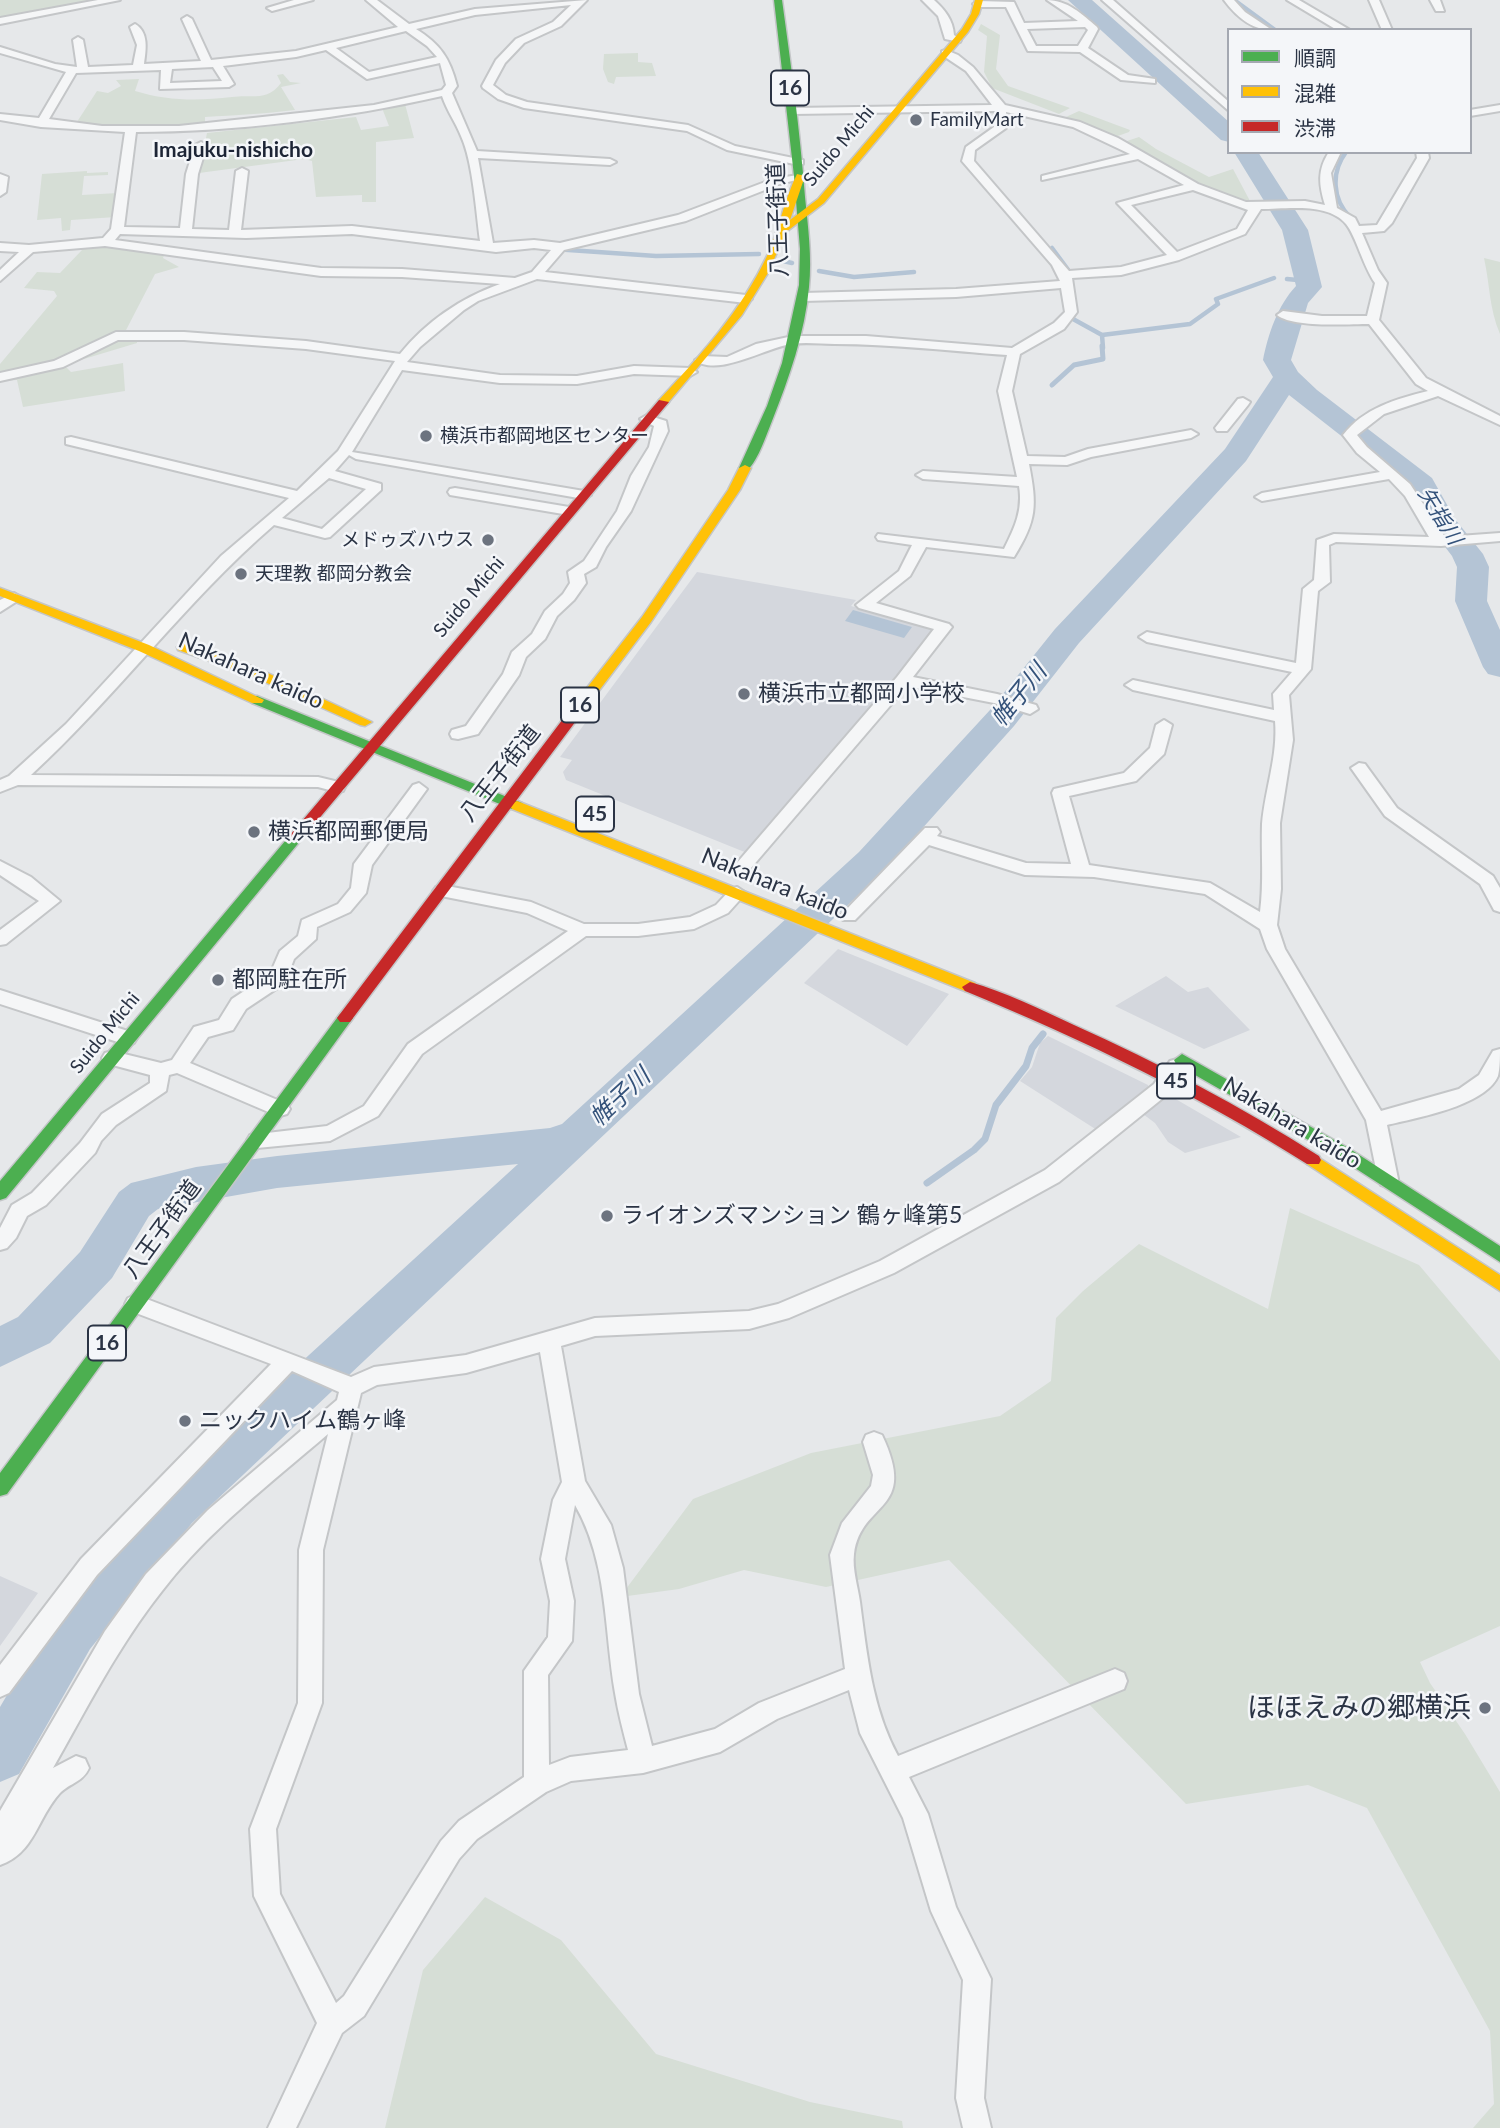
<!DOCTYPE html>
<html>
<head>
<meta charset="utf-8">
<style>
	body { margin:0 }
	#map { position:relative; width:1500px; height:2128px; overflow:hidden; background:#e6e8ea; font-family:Lato,"Noto Sans JP",sans-serif }
	canvas { display:block }
	.legend { position:absolute; left:1227px; top:28px; width:245px; height:126px; box-sizing:border-box; background:#f4f6f9; border:2px solid #a4a8b1; margin:0; padding:9px 12px; list-style:none; font-size:21px; color:#2b3445 }
	.legend li { display:flex; align-items:center; gap:14px; height:35px }
	.legend b { width:35px; border:2px solid #a4a8b1 }
</style>
</head>
<body>
<div id="map">
<canvas width="1500" height="2128"></canvas>
<ul class="legend">
<li><b style="height:9px;background:#4caf50"></b>順調</li>
<li><b style="height:9px;background:#ffc107"></b>混雑</li>
<li><b style="height:9px;background:#c62828"></b>渋滞</li>
</ul>
</div>
<script>
const ctx = document.querySelector('canvas').getContext('2d');
ctx.lineJoin = 'round';
function fill(path, color) {
  ctx.fillStyle = color;
  ctx.fill(path, 'evenodd');
}
function strokePath(path, color, width, dash) {
  ctx.strokeStyle = color;
  ctx.lineWidth = width;
  ctx.lineCap = dash ? 'butt' : 'round';
  ctx.setLineDash(dash || []);
  ctx.stroke(path);
}
function write(font, color, halo, rows, align = 'center') {
  ctx.font = font + ' Lato,"Noto Sans JP",sans-serif';
  ctx.lineWidth = 5;
  ctx.setLineDash([]);
  ctx.textBaseline = 'middle';
  ctx.strokeStyle = halo;
  ctx.fillStyle = color;
  for (const [text, x, y, turn = 0] of rows) {
    ctx.save();
    ctx.translate(x, y);
    ctx.rotate((+turn || 0) * Math.PI / 180);
    ctx.textAlign = isNaN(turn) ? turn : align;
    if (halo) ctx.strokeText(text, 0, 0);
    ctx.fillText(text, 0, 0);
    ctx.restore();
  }
}
const built = new Path2D(`
	M697,572L856,600L851,606L930,627L934,631L747,853L566,780L563,772L572,760L560,757Z
	M838,949L949,994L907,1046L804,983Z
	M1166,976L1188,992L1208,987L1250,1030L1204,1049L1115,1006Z
	M1048,1036L1148,1085L1149,1092L1100,1132L1020,1081L1032,1067L1040,1043Z
	M1167,1094L1241,1137L1185,1153L1168,1142L1155,1123L1143,1114Z
	M0,1576L38,1593L0,1646Z`);
const green = new Path2D(`
	M0,0H107L0,20Z
	M981,24L1000,35L996,69L1008,86L1070,108L1059,114L992,88L984,72L987,36L978,30Z
	M638,53V62L652,63L656,76L616,77L614,84L608,82L603,69L604,54Z
	M283,74L290,82L301,83L281,87L295,110C264,114 236,115 205,117V125L124,128L75,125L97,91L108,93L121,86L116,80L139,79L135,91C168,101 198,101 232,97C252,94 267,102 281,83L277,75Z
	M405,104L414,138L376,142V202H362V195L316,197L312,161L304,159L199,173L207,133L356,117L361,130L389,126L382,108Z
	M1079,111L1130,130L1129,132L1115,137L1066,117Z
	M1139,137L1156,149L1209,177L1233,169L1250,201C1205,192 1164,165 1124,142Z
	M87,171V173L108,172V175L84,176L82,195L118,193L116,217L71,220L70,230L62,231L61,218L37,220L42,174Z
	M105,244L165,253L163,258L179,267L155,274L124,334L137,335V343L64,365L71,372L123,363L125,391L23,407L17,380L0,381V364L57,296L54,291L24,288L37,272L60,273L82,250L77,246Z
	M1484,258L1500,262V334C1489,308 1490,285 1484,258Z
	M1290,1208L1419,1265L1500,1361V1626L1420,1662L1430,1683L1465,1734L1500,1792V2128H1473L1494,2104L1490,2031L1367,1808L1308,1785L1186,1804L949,1560L826,1587L744,1570L679,1589L620,1597L693,1499L811,1453L1000,1416L1051,1381L1056,1318L1083,1291L1139,1244L1268,1309Z
	M485,1897L561,1940L656,2054L810,2102L902,2121L903,2128H385L423,1970Z`);
const water = new Path2D(`
	M853,610L912,627L904,638L845,621Z`);
const streamFar2 = new Path2D(`
	M1234,0L1275,30
	M1346,152C1331,172 1332,199 1350,217
	M1052,248L1069,271L1071,280
	M554,249L656,256L759,254
	M783,261L792,263
	M819,271L854,277L914,272
	M1287,279L1308,281
	M1073,309V319L1102,335
	M1103,348L1102,335L1190,324L1218,304L1216,299L1274,278`);
const streamFar1 = new Path2D(`
	M1052,385L1074,365L1103,359L1102,346`);
const stream = new Path2D(`
	M927,1183L974,1150L985,1139L996,1105L1026,1066L1032,1048L1043,1034`);
const river = new Path2D(`
	M1068,0H1092L1229,122V142L1221,140Z
	M1234,152H1258L1308,230L1322,287L1308,303L1291,360L1298,372L1317,390L1432,478L1455,519L1483,554L1489,567L1487,601L1500,630V677L1488,674L1483,667L1455,601L1457,567L1452,556L1426,522L1409,489L1289,395L1246,461L1079,643L1014,726L885,870L192,1523L90,1649L19,1774L0,1782V1707L54,1615L158,1493L518,1164L277,1188L158,1209L149,1216L112,1278L50,1343L0,1367V1326L18,1317L80,1252L119,1192L131,1183L196,1167L277,1156L550,1128L562,1124L859,852L990,710L1055,629L1225,449L1273,377L1263,360C1268,334 1278,305 1296,286L1282,230Z`);
const street = new Path2D(`
	M98,0H120L0,24V18Z
	M294,0H313L272,11L267,8Z
	M366,0H377L409,24L475,9L587,0L561,26L524,43L505,63L493,85L506,95L527,102L688,125L735,146L803,160V164L799,165L727,150L687,131L524,108L498,99L483,88L482,86L496,60L516,39L553,22L571,5L475,15L416,29C440,44 450,58 457,86L452,93L477,151L610,159L616,162L610,165L478,158L493,243L534,240L560,243L678,215L773,179L804,174V178L780,184L686,221L564,250L545,272L746,295L752,299L746,303L537,279L478,301L464,310L420,347L407,362L500,375L577,376L634,366L690,368L697,372L690,376L634,374L577,384L500,383L402,370L352,452L584,491L591,495L584,499L356,459L349,455L335,471L381,484V490L330,537L325,538L274,525C186,601 117,696 31,775L318,777L343,783L345,787L343,791L337,792L318,787L18,785L0,792V780L9,776L66,724L221,556L289,498L66,444V438L71,437L297,491L338,451L395,361L306,349L184,340H118L63,367L0,381V373L54,361L116,332H184L306,341L400,354C427,321 461,298 500,284L402,277L321,276L105,246L33,252L0,281V270L19,252L0,251V243L29,245L103,238L111,229L125,132L41,127L0,120V114L39,118L66,72L0,53V47L55,64L77,67L73,40L78,37L83,40L88,67L133,65L137,45L130,27L135,24C149,32 146,50 144,64L201,61L182,19L187,16L192,19L211,60L296,51L398,27ZM406,31L427,46L437,57L369,72L336,48ZM326,50L367,79L440,63L446,85L442,90L374,105L179,126H102L49,119L76,73L161,70L160,89L229,87L234,84L223,66L296,57ZM213,67L222,81L170,83L172,69ZM442,96C448,113 455,121 461,136C473,162 476,212 480,241L352,226L241,230L248,171L242,168L236,171L229,230L192,229L198,174L207,145L201,142L195,145L186,174L180,228L124,227L136,132C235,132 346,118 442,96ZM120,234L246,238L352,234L496,252L534,248L551,250L532,272L515,278L402,269L321,268L115,240ZM329,478L366,489L322,529L282,518Z
	M922,0H934C945,10 953,20 954,35L961,40L960,42L945,39L938,16Z
	M1047,0C1067,0 1082,14 1097,27L1098,29L1088,48L1128,75L1155,79V83L1121,80L1080,52L1028,51L1006,7H978L973,4L978,1L1014,2L1024,23L1078,21ZM1085,27L1088,30L1078,46H1036L1027,29Z
	M1102,0H1113L1229,102V111Z
	M1224,0H1234L1245,12L1272,30C1251,30 1236,16 1224,0Z
	M1287,0H1299L1350,30H1337Z
	M1369,0H1379L1392,30H1382Z
	M1430,0H1440L1444,11H1436Z
	M946,50L958,55L973,67L1005,105L1080,122L1118,138L1198,184L1246,202L1305,201L1325,205C1319,185 1317,170 1329,152H1341L1331,173L1337,208L1355,218L1359,226L1377,225L1417,158L1416,152H1428L1429,158L1392,223L1384,231L1362,233L1378,270L1387,283L1379,320L1426,378L1500,416V425L1438,396L1384,414L1357,435L1367,447L1410,484L1445,537L1500,533V541L1441,546L1336,542L1329,545L1330,582L1318,591L1311,669L1289,695L1293,740L1280,823L1281,889L1277,925L1285,949L1381,1111L1459,1089L1479,1075L1493,1051L1500,1049C1500,1057 1500,1068 1498,1076C1485,1106 1416,1118 1387,1125L1398,1179L1395,1185L1388,1187L1381,1185L1378,1179L1366,1120L1267,949L1260,929L1205,894L1094,877L1025,875L929,845L855,920H843L840,916L925,828H937L940,832L937,836L1026,863L1071,864L1052,793L1054,789L1124,773L1150,748L1156,725L1164,720L1172,725L1164,754L1136,781L1069,796L1089,865L1210,883L1260,912C1264,882 1261,853 1262,824C1265,789 1278,756 1275,721L1133,690L1125,685L1133,680L1274,710L1273,694L1292,672L1147,642L1139,637L1147,632L1296,663L1303,589L1314,580L1317,540L1334,534L1429,537L1405,496L1389,479L1262,501L1255,497L1262,493L1380,472L1357,453L1343,435C1364,408 1396,399 1428,391L1416,384L1369,324C1348,324 1293,328 1277,315L1283,311L1322,316H1367L1375,283C1363,266 1356,236 1346,224C1328,202 1285,209 1261,209L1245,234L1179,260L1121,275L1072,278L1077,312L1064,329L1020,354L1012,391L1027,456L1065,457L1088,449L1191,430L1198,434L1191,438L1091,457L1067,465L1029,464C1037,506 1037,520 1014,557L926,547L910,576L876,603L949,624L952,627L913,677L997,694L1036,705L1038,709L1030,714L994,703L907,686L745,875L739,877L730,871L897,677L934,629L859,608L856,605L899,571L912,545L878,540L876,537L878,534L1004,549C1015,527 1023,510 1019,486L923,479L916,475L923,471L1017,477L998,391L1007,355C950,351 892,344 835,344C821,344 806,342 792,344C767,347 717,378 695,360L702,356L727,357L756,344L793,336H866L1012,348L1054,323L1065,312L1061,288L956,297L803,301L797,297L803,293L956,289L1060,281L1052,265L962,161L966,147L994,127L995,111L793,114L787,111L793,108L992,105L966,71L942,55V51ZM1006,112L1073,127L1130,154L1042,176V180L1138,159L1184,185L1117,203L1167,255L1121,267L1069,271L974,161L975,150L1006,128ZM1193,190L1248,210L1237,229L1177,252L1131,205Z
	M1500,105V111L1470,116V110Z
	M0,174L8,177L6,192L0,196Z
	M1243,398L1250,402L1248,405L1227,431H1217L1215,428L1238,399Z
	M647,415L666,421L668,431L631,511L606,547L596,567L584,574L586,583L574,600L557,616L545,639L526,657L519,675L478,734L458,739L452,738L450,734L452,730L466,726L503,674L512,652L532,634L545,611L563,594L570,583L568,572L584,561L617,511L631,476L649,447L654,426L640,419Z
	M455,488L569,507L576,511L569,515L450,495L448,492L450,489Z
	M14,593L22,598L0,612V600Z
	M1359,763L1365,764L1397,808L1493,876L1500,888V912L1494,910L1480,884L1385,816L1351,768Z
	M419,783L427,789L372,865L366,893L350,912L317,927L316,939L294,959L285,983L246,1009L233,1030L208,1037L190,1063L287,1104L290,1109L287,1114L280,1116L273,1114L177,1073L169,1075L166,1091L116,1125L101,1141L95,1153L46,1205L27,1216L16,1238L7,1248L0,1250V1228L12,1205L32,1193L80,1143L102,1114L150,1083V1075L105,1063L102,1058L105,1053L112,1051L161,1063L172,1060L194,1027L219,1020L232,999L270,974L280,951L298,936L302,920L338,904L351,888L354,864L413,785Z
	M0,861L31,877L60,901L6,944L0,945V930L39,901L0,875Z
	M442,885L531,902L584,924H638L690,917L716,905L731,889L737,887L746,893L728,913L694,929L638,936H586L422,1054L378,1116L330,1141L257,1148L250,1145L247,1140L250,1135L327,1126L364,1106L408,1044L568,931L527,913L436,895L433,891L436,887Z
	M0,990L134,1033L137,1038L134,1043L127,1045L0,1004Z
	M1177,1059L1184,1061L1187,1066L1168,1094L1059,1182L894,1273L789,1318L749,1329L595,1336L561,1346L585,1481L611,1525L623,1568L639,1694L652,1746L715,1729L759,1703L845,1669L830,1555L842,1523L871,1486L873,1475L863,1442L866,1435L874,1432L882,1435C919,1513 861,1500 854,1554C852,1569 858,1587 860,1602C867,1655 872,1708 898,1756L1115,1669L1124,1673L1127,1681L1124,1689L909,1777L928,1814L956,1907L991,1979L984,2098L991,2128H963L956,2098L963,1980L931,1911L903,1818L860,1733L849,1690L777,1719L720,1752L643,1773L571,1781L546,1792L477,1839L459,1859L364,2016L342,2033L296,2128H268L317,2023L254,1896L250,1829L298,1703L299,1550L328,1434C271,1483 208,1531 162,1591C119,1645 87,1708 53,1768L76,1756L85,1759L89,1768C83,1782 70,1783 60,1793C37,1818 35,1853 0,1865V1811L105,1631L146,1574L208,1510L337,1400L339,1392L292,1371L97,1575L9,1693L0,1697V1665L81,1559L271,1364L128,1310L125,1304L128,1298L136,1295L144,1298L351,1377L374,1367L466,1355L595,1318L749,1311L778,1304L880,1261L1045,1170L1154,1084L1170,1061ZM540,1352L562,1482L553,1500L541,1559L550,1601L548,1637L524,1671V1777L459,1821L441,1841L344,1996L336,2003L280,1894L276,1829L322,1703L323,1550L361,1393L377,1385L466,1373ZM575,1505C608,1562 604,1629 615,1693C618,1712 623,1731 628,1750L570,1757L549,1765L548,1675L572,1641L574,1601L565,1559Z`);
const fast = new Path2D(`
	M774,0H782C791,65 800,131 805,197C808,227 812,257 809,287C805,333 789,378 772,421C767,433 756,467 745,471L739,468L767,406L782,363L799,285L800,249L794,176Z
	M257,696L522,803L524,806L522,809H512L252,703V697Z
	M296,832L303,837L301,840L6,1198L0,1200V1181L291,834Z
	M345,1012L350,1014L353,1018L350,1022L7,1494L0,1496V1473L340,1014Z
	M1182,1054L1350,1149L1500,1246V1262L1338,1157L1176,1064L1174,1060Z`);
const slow = new Path2D(`
	M975,0H983L979,14L968,32L824,203L786,232L768,273L742,315L667,404H659V400C700,356 741,311 767,256C779,230 784,200 797,174L805,176L790,220L818,199L962,29L971,14Z
	M745,465L751,468L740,490L651,622L579,717H569V711L642,617L728,490L739,468Z
	M0,588L149,645L264,700L262,703H252L139,651L0,596Z
	M183,643L257,668L372,722L365,726L360,725L247,674L178,650L177,647Z
	M517,801L975,983L978,987L970,992L965,991L512,809L510,806L512,803Z
	M1313,1154L1500,1275V1291L1307,1164L1305,1160L1307,1156Z`);
const jam = new Path2D(`
	M659,400L669,402L301,840H291L289,837L291,834Z
	M574,710L581,714L579,717L350,1022H340L337,1018L340,1014L569,711Z
	M970,982C1005,992 1040,1009 1074,1025C1159,1063 1240,1106 1319,1156L1321,1160L1319,1164H1307C1198,1095 1084,1040 965,991L962,987Z`);
const markers = [
	[916,120,7,"#6c737f"],
	[426,436,7,"#6c737f"],
	[488,540,7,"#6c737f"],
	[241,574,7,"#6c737f"],
	[744,694,7,"#6c737f"],
	[254,832,7,"#6c737f"],
	[218,980,7,"#6c737f"],
	[607,1216,7,"#6c737f"],
	[185,1421,7,"#6c737f"],
	[1485,1708,7,"#6c737f"]
];
const farPoinames = [
	["FamilyMart",930,120],
	["横浜市都岡地区センター",440,436],
	["メドゥズハウス",474,540,"right"],
	["天理教 都岡分教会",255,574]
];
const farStreetnames = [
	["Suido Michi",839,146,-50],
	["Suido Michi",469,597,-50],
	["Suido Michi",105,1033,-51]
];
const shields = [
	[790,88,38],
	[580,705,38],
	[595,814,38],
	[1176,1081,38],
	[107,1343,38]
];
const shieldNames = [
	["16",790,88],
	["16",580,705],
	["45",595,814],
	["45",1176,1081],
	["16",107,1343]
];
const farNeighbourhoodnames = [
	["Imajuku-nishicho",233,150]
];
const farWaternames = [
	["矢指川",1440,516,58]
];
const streetNames = [
	["八王子街道",778,220,-92],
	["Nakahara kaido",251,671,24],
	["八王子街道",500,773,-52],
	["Nakahara kaido",775,884,22],
	["Nakahara kaido",1292,1123,31],
	["八王子街道",162,1229,-54]
];
const poiNames = [
	["横浜市立都岡小学校",758,694],
	["横浜都岡郵便局",268,832],
	["都岡駐在所",232,980],
	["ライオンズマンション 鶴ヶ峰第5",621,1216],
	["ニックハイム鶴ヶ峰",199,1421]
];
const waterNames = [
	["帷子川",1019,695,-51],
	["帷子川",620,1097,-43]
];
const nearPoinames = [
	["ほほえみの郷横浜",1471,1708]
];
fill(built, '#d4d7dd');
fill(green, '#d6ded6');
fill(water, '#b4c4d5');
strokePath(streamFar2, '#b4c4d5', 4.5);
strokePath(streamFar1, '#b4c4d5', 5);
strokePath(stream, '#b4c4d5', 7);
fill(river, '#b4c4d5');
strokePath(street, '#c4c6c8', 4);
strokePath(fast, '#c4c6c8', 3);
strokePath(slow, '#c4c6c8', 3);
strokePath(jam, '#c4c6c8', 3);
fill(street, '#f5f6f7');
fill(fast, '#4caf50');
fill(slow, '#ffc107');
fill(jam, '#c62828');
for (const [x, y, r, color] of markers) {
  const dot = new Path2D();
  dot.arc(x, y, r, 0, 2 * Math.PI);
  ctx.fillStyle = color;
  ctx.fill(dot);
  strokePath(dot, '#f4f6f9', 2.5);
}
write('19px', '#2b3445', '#f4f6f9', farPoinames, 'left');
write('19px', '#2b3445', '#f4f6f9', farStreetnames);
for (const [x, y, w] of shields) {
  const box = new Path2D();
  box.roundRect(x - w / 2, y - 17.5, w, 35, 5);
  ctx.fillStyle = '#f4f6f9';
  ctx.fill(box);
  strokePath(box, '#2b3445', 2);
}
write('bold 21px', '#2b3445', null, shieldNames);
write('bold 21px', '#1d2536', '#f4f6f9', farNeighbourhoodnames);
write('italic 21px', '#34527a', '#f4f6f9', farWaternames);
write('23px', '#2b3445', '#f4f6f9', streetNames);
write('23px', '#2b3445', '#f4f6f9', poiNames, 'left');
write('italic 24px', '#34527a', '#f4f6f9', waterNames);
write('28px', '#2b3445', '#f4f6f9', nearPoinames, 'right');
</script>
</body>
</html>
